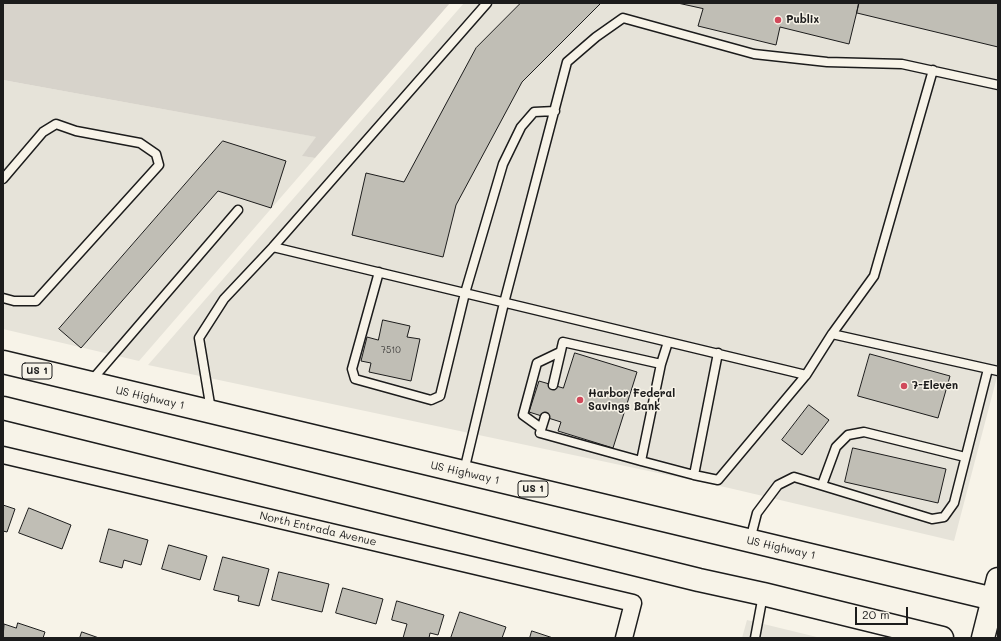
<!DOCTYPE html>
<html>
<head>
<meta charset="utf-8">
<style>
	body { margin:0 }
	#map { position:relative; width:1001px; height:641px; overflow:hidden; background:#f7f3e8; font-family:Mali,sans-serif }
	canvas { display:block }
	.frame { position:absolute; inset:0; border:4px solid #1c1c1c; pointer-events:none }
	.scale { position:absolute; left:855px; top:607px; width:53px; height:18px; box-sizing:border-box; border:2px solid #1c1c1c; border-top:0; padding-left:5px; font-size:12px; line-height:14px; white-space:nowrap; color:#1c1c1c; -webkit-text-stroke:3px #f7f3e8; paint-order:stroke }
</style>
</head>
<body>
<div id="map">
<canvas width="1001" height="641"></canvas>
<div class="frame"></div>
<div class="scale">20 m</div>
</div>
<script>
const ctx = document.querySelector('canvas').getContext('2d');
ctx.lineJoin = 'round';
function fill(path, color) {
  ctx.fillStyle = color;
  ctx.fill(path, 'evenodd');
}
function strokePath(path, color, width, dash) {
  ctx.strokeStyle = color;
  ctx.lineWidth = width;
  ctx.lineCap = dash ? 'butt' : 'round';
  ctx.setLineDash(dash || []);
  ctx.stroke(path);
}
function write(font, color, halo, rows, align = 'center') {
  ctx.font = font + ' Mali,sans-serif';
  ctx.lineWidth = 3;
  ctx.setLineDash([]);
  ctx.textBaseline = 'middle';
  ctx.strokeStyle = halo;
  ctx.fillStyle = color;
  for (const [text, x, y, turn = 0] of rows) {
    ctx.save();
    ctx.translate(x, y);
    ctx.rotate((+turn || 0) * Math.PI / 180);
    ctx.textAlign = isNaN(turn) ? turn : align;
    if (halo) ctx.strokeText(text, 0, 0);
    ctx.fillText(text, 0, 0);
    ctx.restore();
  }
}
const built = new Path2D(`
	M464,3H998V373L954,541L729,488L148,365Z
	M3,80L317,137L303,156L315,158L139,361L3,329Z
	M747,620L821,638H742Z`);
const green = new Path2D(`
	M3,3H450L315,158L302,156L316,137L3,80Z`);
const building = new Path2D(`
	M521,3H601L522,82L456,205L443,257L352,235L366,173L404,182L476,48Z
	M678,3H859L849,44L780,27L776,45L698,26L703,9Z
	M859,3H998V47L857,13Z
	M223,141L286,161L271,208L218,191L81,348L59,329Z
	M383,320L410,326L407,337L420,339L411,381L369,372L371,363L361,361L367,337L378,340Z
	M575,353L637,372L613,448L558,431L561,422L529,412L539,381L563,388Z
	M870,354L950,376L938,418L858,396Z
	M809,405L829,420L802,455L782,440Z
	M853,448L946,469L938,503L845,482Z
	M3,505L15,509L7,532L3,531Z
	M29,508L71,525L62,549L19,533Z
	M109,529L148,540L141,565L124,560L122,568L100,562Z
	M169,545L207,556L200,580L162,569Z
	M223,557L269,569L259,606L238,601L239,596L214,590Z
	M279,572L329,584L322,612L272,600Z
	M343,588L383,599L376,624L336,613Z
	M397,601L444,615L438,635L430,633L429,638H403L407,624L392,620Z
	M460,612L506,627L502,638H451Z
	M18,623L45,632L43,638H3L4,624L16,628Z
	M532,631L553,638H530Z
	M82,632L99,638H80Z`);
const lane = new Path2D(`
	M3,179L43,132L56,124L76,131L140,143L156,154L159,165L36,301H14L3,298
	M273,247L806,375
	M379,272L352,369L355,379L431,400L440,396L465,293L503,164L521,127L534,112L555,111
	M832,334L998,371
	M668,342L661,364L641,461L694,475L718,353
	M91,381L238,210
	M553,385L563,342L661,364
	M211,410L199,338L224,299L273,247L487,3
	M545,417L540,433L641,461
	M541,428L523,415L537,363L560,352
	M464,471L504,303L567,62L596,37L623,18L754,54L827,62L902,64L998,85
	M694,475L718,480L806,375L832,334L874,276L933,70
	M822,485L836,447L848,435L864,432L965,457
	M750,540L757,513L778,485L794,477L932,519L944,517L954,503L988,369
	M755,638L763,595`);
const street = new Path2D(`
	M3,455L633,603L624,638`);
const secondary = new Path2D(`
	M983,638L998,579`);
const primary = new Path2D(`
	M3,362L998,600
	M3,408L699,580L763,594L942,638`);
const markers = [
	[778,20,4,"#d1495b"],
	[904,386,4,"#d1495b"],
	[580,400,4,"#d1495b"]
];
const numberNames = [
	["7510",391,350]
];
const shields = [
	[37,371,30],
	[533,489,30]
];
const shieldNames = [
	["US 1",37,371],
	["US 1",533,489]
];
const poiNames = [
	["Publix",786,20],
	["7-Eleven",912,386],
	["Harbor Federal",588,394],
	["Savings Bank",588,407]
];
const streetNames = [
	["US Highway 1",150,398,13],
	["US Highway 1",465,473,13],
	["North Entrada Avenue",318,529,13],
	["US Highway 1",781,548,13]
];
fill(built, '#e6e3d9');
fill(green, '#d7d3cb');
fill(building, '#c0beb5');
strokePath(building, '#1c1c1c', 1);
strokePath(lane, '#1c1c1c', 11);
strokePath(street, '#1c1c1c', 19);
strokePath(secondary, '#1c1c1c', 25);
strokePath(primary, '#1c1c1c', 25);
strokePath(lane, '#f7f3e8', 8);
strokePath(street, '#f7f3e8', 16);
strokePath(secondary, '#f7f3e8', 22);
strokePath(primary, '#f7f3e8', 22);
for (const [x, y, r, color] of markers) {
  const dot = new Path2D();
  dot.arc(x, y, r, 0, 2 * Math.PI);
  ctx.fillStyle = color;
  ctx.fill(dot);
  strokePath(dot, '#f7f3e8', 1.5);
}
write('9px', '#454442', null, numberNames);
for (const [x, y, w] of shields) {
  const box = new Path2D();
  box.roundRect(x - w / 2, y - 8, w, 16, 3);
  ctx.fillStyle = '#f7f3e8';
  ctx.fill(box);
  strokePath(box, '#1c1c1c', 1);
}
write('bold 10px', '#1c1c1c', null, shieldNames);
write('bold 11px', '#1c1c1c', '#f7f3e8', poiNames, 'left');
write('11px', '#1c1c1c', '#f7f3e8', streetNames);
</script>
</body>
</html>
